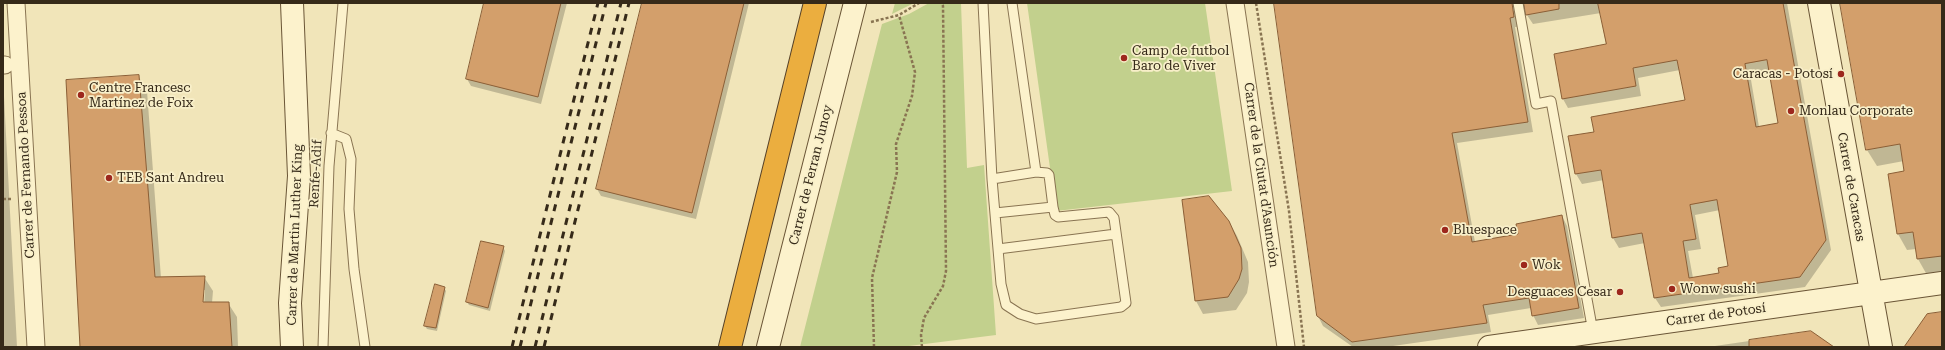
<!DOCTYPE html>
<html>
<head>
<meta charset="utf-8">
<style>
	body { margin:0 }
	#map { position:relative; width:1945px; height:350px; overflow:hidden; background:#f1e5b9; font-family:"Roboto Serif",serif }
	canvas { display:block }
	.frame { position:absolute; inset:0; border:4px solid #362a19; pointer-events:none }
</style>
</head>
<body>
<div id="map">
<canvas width="1945" height="350"></canvas>
<div class="frame"></div>
</div>
<script>
const ctx = document.querySelector('canvas').getContext('2d');
ctx.lineJoin = 'round';
function fill(path, color) {
  ctx.fillStyle = color;
  ctx.fill(path, 'evenodd');
}
function strokePath(path, color, width, dash) {
  ctx.strokeStyle = color;
  ctx.lineWidth = width;
  ctx.lineCap = dash ? 'butt' : 'round';
  ctx.setLineDash(dash || []);
  ctx.stroke(path);
}
function write(font, color, halo, rows, align = 'center') {
  ctx.font = font + ' "Roboto Serif",serif';
  ctx.lineWidth = 3.5;
  ctx.setLineDash([]);
  ctx.textBaseline = 'middle';
  ctx.strokeStyle = halo;
  ctx.fillStyle = color;
  for (const [text, x, y, turn = 0] of rows) {
    ctx.save();
    ctx.translate(x, y);
    ctx.rotate((+turn || 0) * Math.PI / 180);
    ctx.textAlign = isNaN(turn) ? turn : align;
    if (halo) ctx.strokeText(text, 0, 0);
    ctx.fillText(text, 0, 0);
    ctx.restore();
  }
}
const green = new Path2D(`
	M895,3H914L892,14Z
	M929,3H961L967,168L984,165L996,335L901,347H800L882,24L909,14Z
	M1027,3H1205L1232,191L1056,211Z`);
const shadow = new Path2D(`
	M486,3H567L541,104L471,86L467,79Z
	M643,3H749L696,219L601,196L597,189Z
	M1275,3H1787L1831,250L1805,287L1661,307L1655,298L1645,243L1619,248L1613,238L1604,180L1582,184L1576,174L1570,137L1595,133L1686,101L1680,70L1638,78L1641,96L1568,108L1563,99L1607,45L1601,13L1533,24L1527,15L1525,7L1519,8V27H1515L1533,132L1457,143L1475,242L1519,234L1562,216L1567,226L1584,318L1538,325L1533,315L1531,308L1488,315L1491,332L1386,347H1353L1323,326L1318,316ZM1770,70L1780,124L1759,127L1750,74ZM1720,210L1729,267L1720,274L1693,278L1688,251L1701,249L1695,215Z
	M1841,3H1942V273L1927,275L1918,259L1916,249L1907,250L1898,234L1905,172L1904,161L1877,166L1867,150Z
	M138,76L147,91L161,278L204,277L213,291L212,303H228L237,317L238,347H81ZM203,290H205L204,307H202Z
	M3,94L4,96L17,347H3Z
	M1183,201L1229,222L1237,236L1248,262L1249,282L1247,293L1236,310L1203,314L1196,301Z
	M503,247L505,251L490,311L469,305L467,302Z
	M444,288L446,291L437,331L427,329L425,326Z
	M1811,332L1832,347H1708Z`);
const building = new Path2D(`
	M484,3H561L538,97L466,79Z
	M642,3H744L692,213L596,189Z
	M1274,3H1512L1514,17L1510,18L1528,122L1452,133L1472,242L1518,234L1516,224L1562,215L1579,308L1532,316L1529,298L1483,305L1487,323L1352,342L1317,316Z
	M1524,3H1559V9L1526,15Z
	M1598,3H1783L1826,240L1800,277L1654,298L1642,233L1612,238L1601,170L1575,174L1568,136L1594,132L1591,117L1685,100L1677,60L1633,68L1636,86L1562,99L1554,54L1606,44ZM1767,60L1778,123L1756,127L1745,64ZM1717,200L1728,266L1718,268L1719,273L1689,278L1683,241L1696,239L1690,205Z
	M1840,3H1942V256L1917,259L1913,232L1897,234L1888,174L1904,171L1900,144L1866,150Z
	M139,75L155,277L205,276L203,302H229L232,347H80L66,80Z
	M1209,196L1229,221L1241,248L1242,269L1239,279L1228,297L1195,301L1182,200Z
	M481,241L504,246L488,308L466,302Z
	M435,284L445,287L436,328L424,326Z
	M1942,312V347H1904L1927,314Z
	M1811,331L1834,347H1749V340Z`);
const path = new Path2D(`
	M1256,3L1289,211L1304,347
	M871,22L899,15L919,3
	M3,199H11
	M874,347L872,278L897,172L896,144L912,96L915,72L899,15
	M922,347L921,335L924,318L943,286L946,271L943,6L941,3`);
const lane = new Path2D(`
	M983,3L992,179L1001,284L1006,305L1020,314L1036,319L1121,307L1126,303L1114,218L1109,212L1058,217L1055,215L1053,207
	M1012,3L1036,172
	M1518,3L1536,104L1551,101L1593,332
	M331,133L346,139L351,159L349,209L354,269L365,347
	M992,179L1036,172L1047,173L1049,175L1053,207L995,213
	M998,249L1116,234
	M323,347L329,166L343,3`);
const street = new Path2D(`
	M16,3L36,347
	M1235,3L1286,347
	M3,65H5`);
const secondary = new Path2D(`
	M1819,3L1881,347
	M292,347L290,303L299,176L292,3
	M768,347L855,3
	M1489,347L1942,283`);
const highway = new Path2D(`
	M730,347L815,3`);
const rail = new Path2D(`
	M512,347L598,3
	M520,347L606,3
	M535,347L621,3
	M544,347L629,3`);
const markers = [
	[1124,58,4,"#9d271d"],
	[1841,74,4,"#9d271d"],
	[81,95,4,"#9d271d"],
	[1791,111,4,"#9d271d"],
	[109,178,4,"#9d271d"],
	[1445,230,4,"#9d271d"],
	[1524,265,4,"#9d271d"],
	[1672,289,4,"#9d271d"],
	[1620,292,4,"#9d271d"]
];
const poiNames = [
	["Camp de futbol",1132,51],
	["Baro de Viver",1132,66],
	["Caracas - Potosí",1833,74,"right"],
	["Centre Francesc",89,88],
	["Martínez de Foix",89,103],
	["Monlau Corporate",1799,111],
	["TEB Sant Andreu",117,178],
	["Bluespace",1453,230],
	["Wok",1532,265],
	["Wonw sushi",1680,289],
	["Desguaces Cesar",1612,292,"right"]
];
const streetNames = [
	["Renfe-Adif",316,174,-87],
	["Carrer de Fernando Pessoa",26,175,-93],
	["Carrer de Ferran Junoy",811,175,-76],
	["Carrer de la Ciutat d'Asunción",1261,175,82],
	["Carrer de Caracas",1851,187,80],
	["Carrer de Martin Luther King",295,235,-88],
	["Carrer de Potosí",1716,315,-8]
];
fill(green, '#c2d08d');
fill(shadow, '#0003');
fill(building, '#d39f6b');
strokePath(building, '#8a5e36', 1);
strokePath(lane, '#897452', 11);
strokePath(street, '#897452', 19);
strokePath(secondary, '#6a5536', 24);
strokePath(highway, '#564128', 24);
strokePath(path, '#897452', 2.5, [3, 2]);
strokePath(lane, '#fcf2cc', 9);
strokePath(street, '#fcf2cc', 17);
strokePath(secondary, '#fcf2cc', 22);
strokePath(highway, '#ebae3f', 22);
strokePath(rail, '#362a19', 3, [7, 7]);
for (const [x, y, r, color] of markers) {
  const dot = new Path2D();
  dot.arc(x, y, r, 0, 2 * Math.PI);
  ctx.fillStyle = color;
  ctx.fill(dot);
  strokePath(dot, '#f8efc9', 1.5);
}
write('13px', '#362a19', '#f8efc9', poiNames, 'left');
write('13px', '#362a19', '#f8efc9', streetNames);
</script>
</body>
</html>
